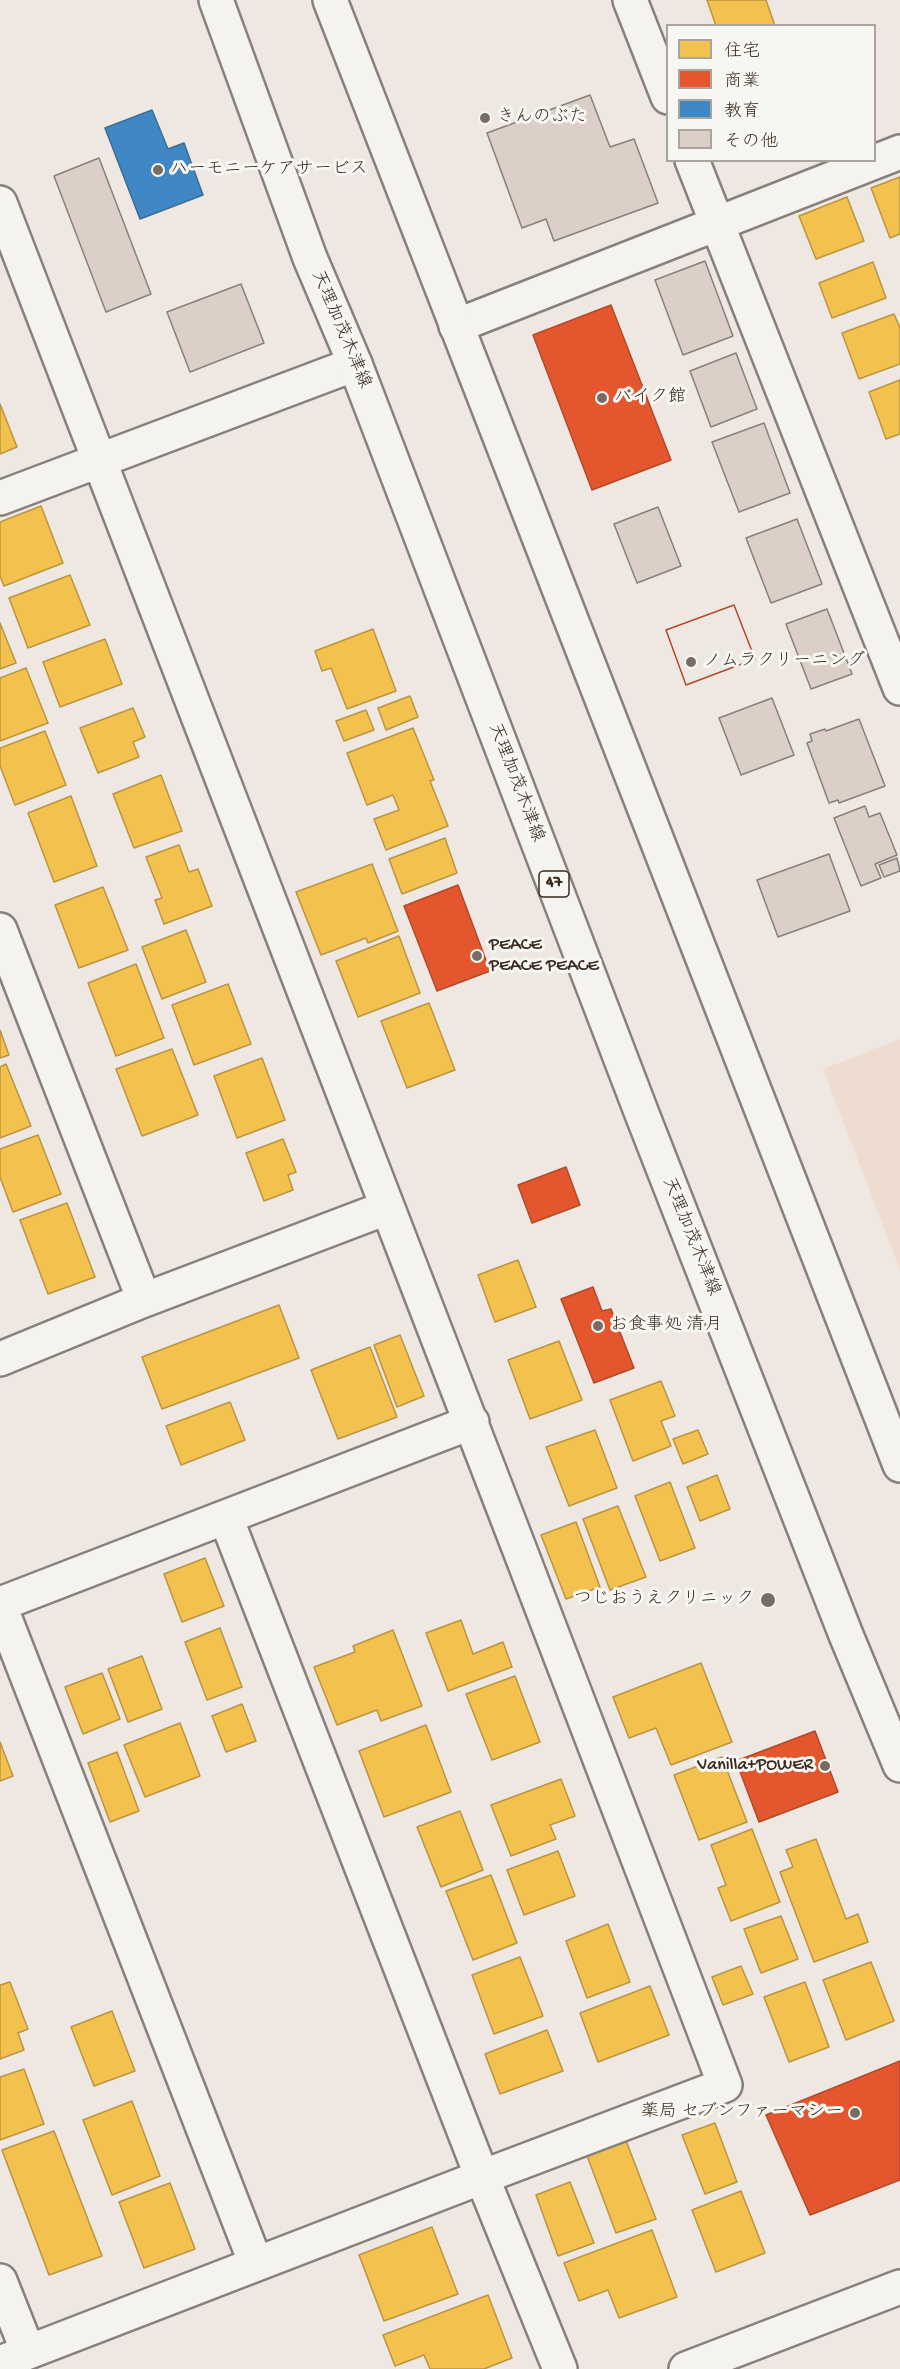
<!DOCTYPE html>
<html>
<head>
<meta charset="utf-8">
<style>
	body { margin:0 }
	#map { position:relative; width:900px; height:2369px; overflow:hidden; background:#efe7e1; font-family:"Gochi Hand","Klee One",sans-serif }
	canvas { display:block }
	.legend { position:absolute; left:666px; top:24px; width:210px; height:138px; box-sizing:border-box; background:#f6f6f2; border:2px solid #aba49d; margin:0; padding:8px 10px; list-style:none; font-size:18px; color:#3b2a1e }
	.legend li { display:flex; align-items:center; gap:12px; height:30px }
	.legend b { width:30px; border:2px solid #aba49d }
</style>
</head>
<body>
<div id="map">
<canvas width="900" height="2369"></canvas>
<ul class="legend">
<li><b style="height:16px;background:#f2c14e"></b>住宅</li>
<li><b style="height:16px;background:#e4572e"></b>商業</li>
<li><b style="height:16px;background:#3f88c5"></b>教育</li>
<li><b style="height:16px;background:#dccfc7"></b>その他</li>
</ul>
</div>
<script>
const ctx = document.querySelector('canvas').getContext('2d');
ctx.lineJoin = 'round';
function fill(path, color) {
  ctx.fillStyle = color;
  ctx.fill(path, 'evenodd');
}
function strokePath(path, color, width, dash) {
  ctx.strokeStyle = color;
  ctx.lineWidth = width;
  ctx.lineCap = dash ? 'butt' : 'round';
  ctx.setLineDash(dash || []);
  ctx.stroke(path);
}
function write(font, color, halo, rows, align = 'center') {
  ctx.font = font + ' "Gochi Hand","Klee One",sans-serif';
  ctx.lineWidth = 6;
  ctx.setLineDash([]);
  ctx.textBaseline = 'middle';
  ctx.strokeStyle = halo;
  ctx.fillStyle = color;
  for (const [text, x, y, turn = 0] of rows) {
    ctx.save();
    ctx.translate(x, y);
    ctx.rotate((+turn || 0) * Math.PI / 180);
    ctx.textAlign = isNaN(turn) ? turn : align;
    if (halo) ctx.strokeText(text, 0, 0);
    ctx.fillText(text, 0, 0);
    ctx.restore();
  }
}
const built = new Path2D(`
	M900,1039V1270L823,1069Z`);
const homes = new Path2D(`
	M707,0H766L775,26H716Z
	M900,177V234L890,238L871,188Z
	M847,197L864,241L816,259L799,216Z
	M873,262L886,298L832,318L819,283Z
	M894,314L900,328V364L859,379L842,333Z
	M900,380V434L886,439L869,392Z
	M0,404L17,447L0,454Z
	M41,506L63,563L4,586L0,576V522Z
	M70,575L90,625L28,648L9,598Z
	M0,623L16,663L0,669Z
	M373,629L396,691L347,709L331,668L322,671L315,651Z
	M105,639L122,684L60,707L43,662Z
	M26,668L48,723L0,741V678Z
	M410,696L418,717L386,730L378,708Z
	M133,708L145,737L133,742L139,757L98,773L80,728Z
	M366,710L374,730L344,741L336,721Z
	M413,728L434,780L430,781L448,826L386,850L374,819L399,810L393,795L367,805L347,753Z
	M45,731L66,785L15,805L0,766V748Z
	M161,775L182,831L134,848L113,794Z
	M71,796L97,866L54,882L28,813Z
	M445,838L457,873L402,894L389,859Z
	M179,845L189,872L198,869L212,906L164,924L155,900L162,898L146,857Z
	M372,864L398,931L368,943L366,938L321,955L296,892Z
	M103,887L128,950L79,968L55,905Z
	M186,930L206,982L162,999L142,947Z
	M399,936L420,993L358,1017L336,961Z
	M136,964L164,1038L116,1056L88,983Z
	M228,984L251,1044L194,1065L172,1005Z
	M429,1003L455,1070L407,1088L381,1021Z
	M0,1030L9,1055L0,1058Z
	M172,1049L198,1115L142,1136L116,1069Z
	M262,1058L285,1120L237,1138L214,1076Z
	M6,1064L31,1126L0,1138V1067Z
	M38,1135L61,1194L13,1212L0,1177V1149Z
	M283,1139L296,1172L288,1175L293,1190L264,1201L246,1153Z
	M67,1203L95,1277L48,1294L20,1220Z
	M518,1260L536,1307L495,1322L478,1275Z
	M279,1305L299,1358L162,1409L142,1357Z
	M400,1335L424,1396L397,1407L374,1345Z
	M559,1341L582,1400L530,1419L508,1360Z
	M370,1347L397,1417L338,1439L311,1370Z
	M661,1381L675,1416L661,1421L671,1446L633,1461L610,1400Z
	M230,1402L245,1440L181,1465L166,1426Z
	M595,1430L617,1488L569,1506L546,1447Z
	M698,1430L708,1454L683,1464L673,1439Z
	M717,1475L730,1509L700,1521L687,1487Z
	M670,1482L695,1548L660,1561L635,1496Z
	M618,1506L646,1577L610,1590L583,1519Z
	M576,1522L600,1587L566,1599L541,1535Z
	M205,1558L224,1606L182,1622L164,1574Z
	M461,1620L473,1654L503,1642L512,1667L448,1691L426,1633Z
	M220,1628L242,1687L207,1700L185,1642Z
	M393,1630L422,1706L381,1721L377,1710L337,1725L314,1667L355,1652L353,1646Z
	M142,1656L162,1709L128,1722L108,1669Z
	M701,1663L732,1742L671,1765L656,1728L629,1738L613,1697Z
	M102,1673L120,1719L83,1734L65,1687Z
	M515,1676L540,1742L492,1760L466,1694Z
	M242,1704L256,1741L226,1752L212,1716Z
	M180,1723L200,1776L145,1797L124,1745Z
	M426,1725L451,1792L384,1817L359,1751Z
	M0,1742L13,1776L0,1781Z
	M117,1752L139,1811L110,1822L88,1763Z
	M722,1757L747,1822L699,1840L674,1775Z
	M561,1779L575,1816L550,1825L556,1839L511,1856L491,1805Z
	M460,1811L483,1870L441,1887L417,1827Z
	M752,1829L780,1902L731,1921L718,1888L726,1885L711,1845Z
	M816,1839L846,1919L858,1914L868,1942L814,1962L780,1872L793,1867L786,1850Z
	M558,1851L575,1896L524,1915L507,1870Z
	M491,1875L517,1943L473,1960L446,1891Z
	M781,1916L798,1959L761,1973L744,1929Z
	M608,1924L630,1982L587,1998L566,1941Z
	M520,1957L543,2016L494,2034L472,1975Z
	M871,1962L894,2021L846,2040L823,1980Z
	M741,1966L753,1994L723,2005L712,1977Z
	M10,1982L28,2029L18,2033L24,2050L0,2059V1985Z
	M805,1982L829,2047L789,2062L764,1997Z
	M650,1986L669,2035L598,2062L580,2013Z
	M112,2011L135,2071L94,2086L71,2027Z
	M547,2030L563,2071L500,2094L485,2054Z
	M24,2069L44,2124L0,2140V2077Z
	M132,2101L160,2176L112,2195L83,2120Z
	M715,2123L737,2182L705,2194L682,2135Z
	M54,2131L102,2256L49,2275L2,2150Z
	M625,2138L656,2219L616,2233L586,2153Z
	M570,2182L594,2243L558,2256L536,2195Z
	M170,2183L195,2249L144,2268L119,2202Z
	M741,2191L765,2253L716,2272L692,2210Z
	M432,2227L458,2294L384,2321L359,2255Z
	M652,2230L677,2297L619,2318L608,2290L579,2301L564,2263Z
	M488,2295L512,2358L484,2369H430L424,2355L395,2366L383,2335Z`);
const shops = new Path2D(`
	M611,305L671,460L592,490L533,335Z
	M611,305L671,460L592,490L533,335Z
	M611,305L671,460L592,490L533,335Z
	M734,605L755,659L686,685L666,630Z
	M734,605L755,659L686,685L666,630Z
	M458,885L490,971L437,991L404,906Z
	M566,1167L580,1205L532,1223L518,1185Z
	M593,1287L602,1311L611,1309L634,1368L594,1383L561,1299Z
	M815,1731L838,1792L759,1822L736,1761Z
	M900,2061V2180L810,2215L766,2115Z`);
const schools = new Path2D(`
	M152,110L168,149L184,143L203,195L140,219L105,128Z`);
const building = new Path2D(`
	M590,95L610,147L634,139L658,203L554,241L546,219L522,228L487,133Z
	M99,158L151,294L106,312L54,176Z
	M705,261L733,336L683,355L655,280Z
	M241,284L264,343L190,372L167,312Z
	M736,353L757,409L711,427L690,371Z
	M764,423L790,493L739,512L712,442Z
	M658,507L681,566L637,583L614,524Z
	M797,519L822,584L771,603L746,538Z
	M827,609L852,674L811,689L786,624Z
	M772,698L794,755L741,775L719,718Z
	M859,719L885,786L839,803L838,800L829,803L807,743L812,741L810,734L825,729L826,731Z
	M865,806L869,817L880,813L897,855L875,864L881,878L861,886L834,818Z
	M829,854L850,911L778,937L757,880Z
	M897,858L900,871L884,877L879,865Z`);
const minor = new Path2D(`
	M630,0L668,97
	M692,160L900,688
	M0,203C242,830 485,1457 725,2085L482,2177L560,2369
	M456,326L900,152
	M0,498L355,364
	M0,930L144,1300
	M0,1359L144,1300L386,1208
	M0,1604L472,1422
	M0,1606L256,2264
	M0,2281L28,2352
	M0,2363L482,2177L226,1518`);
const tertiary = new Path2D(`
	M686,2369L900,2287`);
const primary = new Path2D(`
	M216,0L310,258L355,364L642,1114L846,1635L900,1765
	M330,0L900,1465`);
const markers = [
	[485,118,6,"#7a6c62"],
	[158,170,6,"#7a6c62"],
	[602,398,6,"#7a6c62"],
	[691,662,6,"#7a6c62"],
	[477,956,6,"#7a6c62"],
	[598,1326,6,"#7a6c62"],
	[768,1600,8,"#7a6c62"],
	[825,1766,6,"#7a6c62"],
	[855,2113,6,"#7a6c62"]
];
const shields = [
	[554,884,30]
];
const shieldNames = [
	["47",554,884]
];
const poiNames = [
	["きんのぶた",497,118],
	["ハーモニーケアサービス",170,170],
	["バイク館",614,398],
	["ノムラクリーニング",703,662],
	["PEACE",489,946],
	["PEACE PEACE",489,967],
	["お食事処 清月",610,1326],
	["つじおうえクリニック",754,1600,"right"],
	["Vanilla+POWER",813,1766,"right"],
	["薬局 セブンファーマシー",843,2113,"right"]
];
const streetNames = [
	["天理加茂木津線",340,330,67],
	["天理加茂木津線",515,783,69],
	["天理加茂木津線",690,1237,68]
];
fill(built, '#eedcd1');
fill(homes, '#f2c14e');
strokePath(homes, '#bb9440', 1.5);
fill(shops, '#e4572e');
strokePath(shops, '#b14a29', 1.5);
fill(schools, '#3f88c5');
strokePath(schools, '#3e6c93', 1.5);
fill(building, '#dccfc7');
strokePath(building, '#87807b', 1.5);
strokePath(minor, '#87807b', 38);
strokePath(tertiary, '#87807b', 38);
strokePath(primary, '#87807b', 38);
strokePath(minor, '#f4f3f0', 33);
strokePath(tertiary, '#f4f3f0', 33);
strokePath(primary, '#f4f3f0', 33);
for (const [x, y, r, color] of markers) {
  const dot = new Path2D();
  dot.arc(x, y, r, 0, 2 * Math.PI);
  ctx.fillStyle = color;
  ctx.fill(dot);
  strokePath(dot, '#f6f6f2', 2);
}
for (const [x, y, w] of shields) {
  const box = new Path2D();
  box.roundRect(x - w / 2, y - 13, w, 26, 4.5);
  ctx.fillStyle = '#f6f6f2';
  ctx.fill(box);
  strokePath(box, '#3b2a1e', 1.5);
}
write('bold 16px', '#3b2a1e', null, shieldNames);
write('18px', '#3b2a1e', '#f6f6f2', poiNames, 'left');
write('18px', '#3b2a1e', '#f6f6f2', streetNames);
</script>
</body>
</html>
